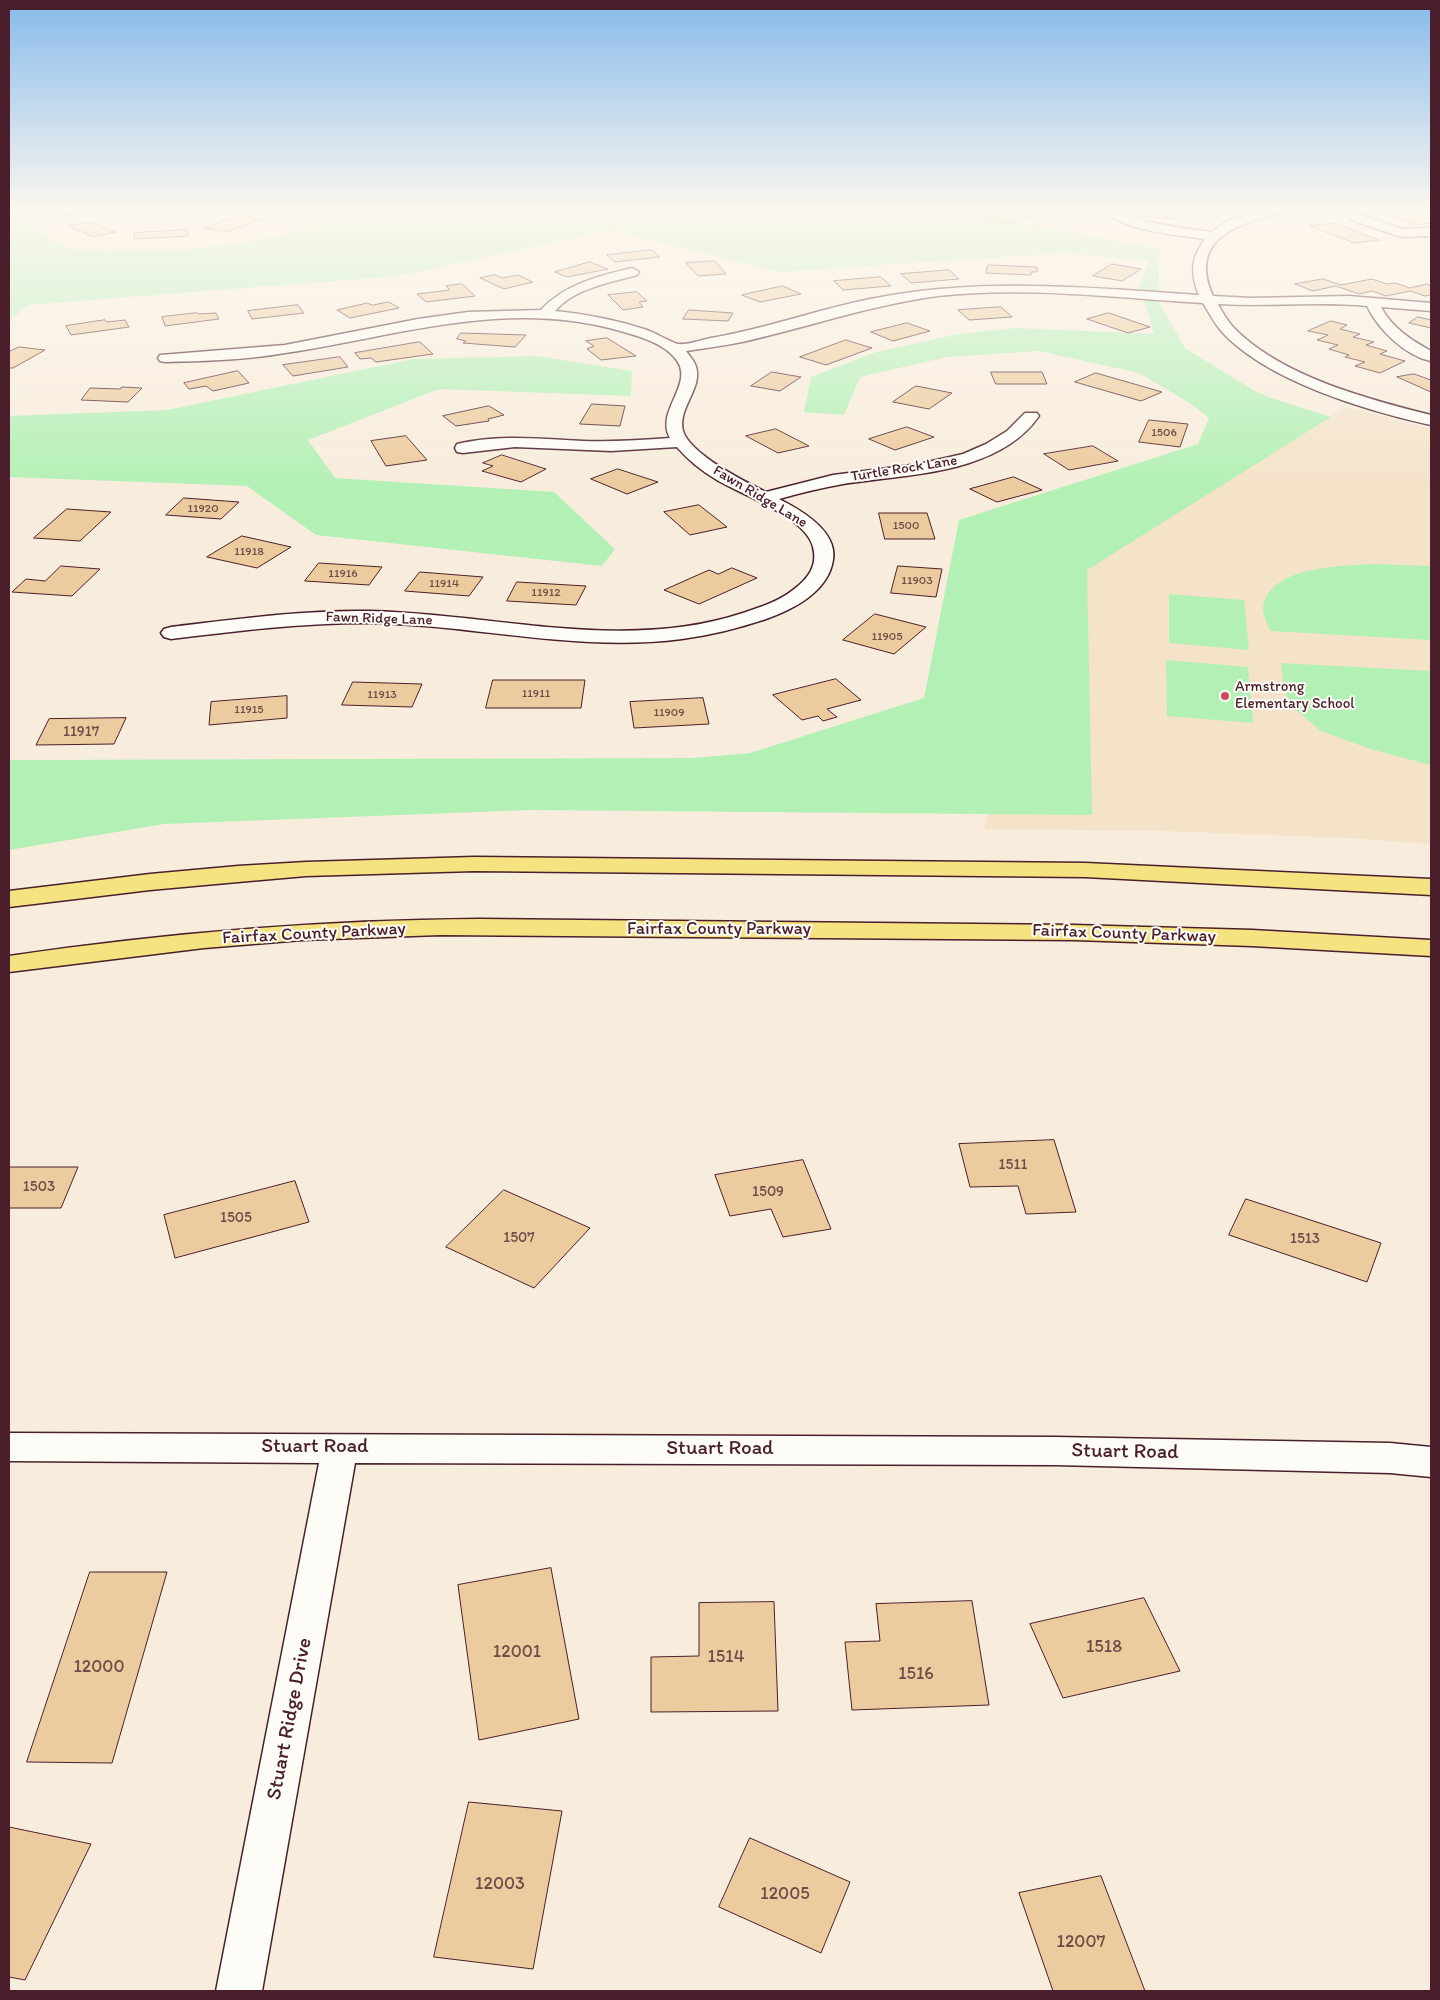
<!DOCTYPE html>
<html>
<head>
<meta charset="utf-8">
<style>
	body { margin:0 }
	#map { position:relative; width:1440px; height:2000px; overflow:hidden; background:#f8eddc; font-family:Itim,sans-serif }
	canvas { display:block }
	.frame { position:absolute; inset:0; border:10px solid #4a1f2b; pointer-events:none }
</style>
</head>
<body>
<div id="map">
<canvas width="1440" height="2000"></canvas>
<div class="frame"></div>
</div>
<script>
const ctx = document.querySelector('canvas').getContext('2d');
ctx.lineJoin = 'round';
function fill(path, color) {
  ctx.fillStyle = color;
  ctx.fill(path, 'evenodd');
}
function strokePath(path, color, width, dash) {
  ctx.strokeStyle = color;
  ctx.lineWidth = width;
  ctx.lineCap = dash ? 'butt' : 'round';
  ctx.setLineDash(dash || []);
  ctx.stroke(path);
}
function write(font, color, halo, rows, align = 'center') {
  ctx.font = font + ' Itim,sans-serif';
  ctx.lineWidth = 4;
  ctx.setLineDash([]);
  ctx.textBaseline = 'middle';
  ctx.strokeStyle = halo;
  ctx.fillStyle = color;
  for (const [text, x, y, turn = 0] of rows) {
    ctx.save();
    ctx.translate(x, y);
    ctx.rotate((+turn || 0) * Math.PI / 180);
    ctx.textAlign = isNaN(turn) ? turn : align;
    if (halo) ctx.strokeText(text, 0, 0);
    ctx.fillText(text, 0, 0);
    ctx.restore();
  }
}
const built = new Path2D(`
	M1347,407L1431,429V844L1348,838L1163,831L984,829L1055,564Z`);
const green = new Path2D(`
	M9,208H33L36,214L34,225C41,230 48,237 55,242C74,253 101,251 122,251C191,252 248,245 314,226L316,208H945L1159,249V302L1185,348L1253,390L1271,398L1331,417L1087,570L1092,815L531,810L164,824L9,850V760L693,758L750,753L924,698L959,520L1198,444L1209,418L1193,405L1139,373L1039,351L947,357L860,377L844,415L804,412L811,377L876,352L958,334L1016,328L1154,334L1140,287L1148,261L1064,253L779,272L610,230L398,276L28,305L9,321Z
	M537,356L632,371L631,396L439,389L308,440L335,478L554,492L615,549L602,566L316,535L247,486L9,477V416L167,410L413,359Z
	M1373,564L1431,566V640L1270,631C1268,625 1263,615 1263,609C1267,566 1341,566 1373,564Z
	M1169,594L1244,600L1249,650L1169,643Z
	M1166,660L1248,667L1253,723L1167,716Z
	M1281,663L1431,671V765L1370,749L1321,731L1291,706L1284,689Z`);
const building = new Path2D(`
	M73,208H101L93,216H64Z
	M235,208H259L260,210L237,212Z
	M868,208H902L898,215L864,213Z
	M1011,208H1035L1047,211L1010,223L983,217Z
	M1140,208H1176L1178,219L1142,217Z
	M1401,208L1431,219V223L1416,225L1377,210Z
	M245,216L262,219L227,232L204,228L229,219L234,220Z
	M91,222L116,232L93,237L69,226Z
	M1334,223L1379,240L1354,243L1310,226Z
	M187,230L188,236L134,239V233Z
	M652,250L660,257L615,262L607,255Z
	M715,261L726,274L698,276L686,263Z
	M590,262L608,269L567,277L555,272Z
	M1112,264L1141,269L1122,281L1093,276Z
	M988,265L1037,267V272H1031V275L986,273Z
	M949,270L959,279L911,283L901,274Z
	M495,275L502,278L518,275L533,282L504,289L480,278Z
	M881,277L891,286L843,290L834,281Z
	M1323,279L1341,285L1372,279L1387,284L1395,283L1410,288L1427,284L1431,286V295L1425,296L1410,291L1386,296L1372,291L1359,294L1336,286L1313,291L1295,284Z
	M462,284L475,296L426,302L417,294L450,290L446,286Z
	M783,286L801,294L760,302L742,295Z
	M637,292L647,301L639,302L643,307L623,310L608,295Z
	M389,302L399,308L350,318L337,310L367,303L372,305Z
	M298,305L304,313L252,319L248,311Z
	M1001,307L1012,317L969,320L958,310Z
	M689,310L733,313L728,321L683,319Z
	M197,313L198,314L216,313L219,319L165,326L162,317Z
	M1109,313L1150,327L1128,333L1087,319Z
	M1418,317L1431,320V328L1409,323Z
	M105,320L107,322L125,320L129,327L71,335L66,326Z
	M1331,321L1347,325L1340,329L1360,334L1353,337L1374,342L1366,345L1387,351L1380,354L1405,361L1380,373L1355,366L1365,362L1345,357L1349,355L1329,349L1338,345L1317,340L1328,335L1308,331Z
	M907,323L930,331L893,341L871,332Z
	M461,333L526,335L515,347L463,343L466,341L457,339Z
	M607,338L636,356L601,360L587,349L594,346L586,341Z
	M846,340L872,348L826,365L800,357Z
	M420,342L433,354L376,362L371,358L360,359L355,353Z
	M19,347L45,350L13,368H9V352Z
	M340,357L348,367L293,376L283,365Z
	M238,371L249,383L213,391L206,386L189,389L184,383Z
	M772,372L801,377L780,391L751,386Z
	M991,372H1042L1047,384H996Z
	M1096,373L1162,392L1141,401L1075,382Z
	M1414,374L1431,380V392L1397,377Z
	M916,386L952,393L929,409L893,402Z
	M122,387L142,388L128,402L81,400L90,388L120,389Z
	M592,404L625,406L620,426L580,424Z
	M489,406L504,415L488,419L489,421L456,426L443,416Z
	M1149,420L1188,424L1180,447L1139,442Z
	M907,427L934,437L895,450L869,439Z
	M776,429L809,446L778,453L746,436Z
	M406,436L427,460L386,466L371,441Z
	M1093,446L1118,461L1069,470L1044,454Z
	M502,455L546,469L521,482L482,471L493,466L483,463Z
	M618,469L658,482L627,494L591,479Z
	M1014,477L1042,490L997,502L970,489Z
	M184,498L239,502L221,519L166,515Z
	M699,505L727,527L690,535L664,512Z
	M67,509L111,512L80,541L34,538Z
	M879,513H927L935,539H885Z
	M242,536L291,547L257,568L207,557Z
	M319,563L382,567L369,585L305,581Z
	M61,566L100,569L72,596L12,592L26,579L45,581Z
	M898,566L942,569L936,597L891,593Z
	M732,568L757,578L699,604L664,590L709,570L718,574Z
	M420,572L483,577L469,596L405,591Z
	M517,582L586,586L576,605L507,601Z
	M875,614L926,627L894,654L843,640Z
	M836,679L861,700L827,709L837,717L823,721L818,716L802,720L773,695Z
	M493,680H585L581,708H486Z
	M353,682L422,684L412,707L342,705Z
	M287,696V718L209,725L211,702Z
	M703,698L709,724L634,728L630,702Z
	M126,718L114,744L36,745L49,719Z
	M1054,1140L1076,1212L1026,1214L1018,1186L970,1187L959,1144Z
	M803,1160L831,1229L783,1237L771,1209L730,1216L715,1175Z
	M9,1167H78L61,1208H9Z
	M295,1181L309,1222L175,1258L164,1215Z
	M504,1190L590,1228L534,1288L446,1247Z
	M1246,1199L1381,1243L1367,1282L1229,1235Z
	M551,1568L579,1719L479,1740L458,1585Z
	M90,1572H167L112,1763L27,1762Z
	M1144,1598L1180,1671L1063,1698L1030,1624Z
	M972,1601L989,1705L852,1710L845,1642L880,1641L876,1604Z
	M774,1602L778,1711L651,1712V1657L699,1656V1603Z
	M469,1802L562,1811L533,1969L434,1957Z
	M9,1827L91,1844L25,1980L9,1977Z
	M750,1838L850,1882L821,1953L719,1907Z
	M1101,1876L1145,1991H1053L1019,1893Z`);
const minor = new Path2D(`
	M164,208H176L177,210L171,214L167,213Z
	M944,208H984C977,214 951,214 944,208Z
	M1102,208C1118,208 1127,216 1142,220C1165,226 1189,229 1212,232C1234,213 1262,208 1290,208L1288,211C1243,222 1186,236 1213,296L1251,298L1349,296L1431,303V311L1381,307C1392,328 1411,340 1431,351V361C1405,356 1378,329 1367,306C1317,301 1267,307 1218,304C1222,312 1227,320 1233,327C1280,376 1367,399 1431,415V425C1367,411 1267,381 1222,332C1215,324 1209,313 1203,303C1119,298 1021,286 938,296C871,305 808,327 742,342C723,346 704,348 686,351C689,355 693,360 695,364C705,387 677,407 683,431C690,454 745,482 766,492L833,475L919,464L963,454L986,444L1007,431L1025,413H1037L1039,416C998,475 906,474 843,484C821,488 800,493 779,499C801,510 838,531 833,560C828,592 794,609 766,619C739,628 711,635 682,639C577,653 471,624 366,623C301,623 236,631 171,639L164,637L161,633L164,629L171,627C236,619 302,610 368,611C491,613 622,653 743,613C760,607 778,602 793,590C808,579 818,566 813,547C806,517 742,495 717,480C702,471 688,460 677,447L611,451L515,447L463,453L457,452L455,448L457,444C499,434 540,439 583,441C612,442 641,440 670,438C654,410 698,382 674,357C662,343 641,337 624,332C509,297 399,336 285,353C246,360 205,361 165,362L160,361L158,358L160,355L285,345L418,319L468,312L541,310C565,284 599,276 632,268L639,272L637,275C609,283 575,288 555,311C586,314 617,320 647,330C655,333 673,343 678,344C688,345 701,340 711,338C767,329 820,308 876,298C983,277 1091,288 1199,295C1190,273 1191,258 1205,239C1178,235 1119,231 1102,208Z
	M1355,213L1402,229L1431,228V236L1401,237L1351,220L1349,217L1351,214Z
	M9,1433L1055,1437L1390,1443L1431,1447V1477L1390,1473L1055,1465L355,1463L262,1991H216L319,1463L9,1461Z`);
const highway = new Path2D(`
	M474,857L1085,863L1431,879V895L1085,877L474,871L306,876L238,882L150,890L9,907V891L150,874L238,866L306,862Z
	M480,919L1074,925L1252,930L1431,940V956L1252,946L1074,940L440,935L303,940L204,948L9,972V956C165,933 322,920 480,919Z`);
const markers = [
	[1225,696,5,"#d1495b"]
];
const farNumbernames = [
	["1506",1164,433],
	["11920",203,509],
	["1500",906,526],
	["11918",249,552],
	["11916",343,574],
	["11903",917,581],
	["11914",444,584],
	["11912",546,593],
	["11905",887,637],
	["11911",536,694],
	["11913",382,695],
	["11915",249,710],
	["11909",669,713]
];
const farStreetnames = [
	["Turtle Rock Lane",904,469,-9],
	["Fawn Ridge Lane",760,497,31],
	["Fawn Ridge Lane",379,619,2]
];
const farPoinames = [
	["Armstrong",1235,687],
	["Elementary School",1235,704]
];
const numberNames = [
	["11917",81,732],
	["1511",1013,1165],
	["1503",39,1187],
	["1509",768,1192],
	["1505",236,1218],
	["1507",519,1238],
	["1513",1305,1239]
];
const streetNames = [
	["Fairfax County Parkway",719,929],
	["Fairfax County Parkway",314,934,-3],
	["Fairfax County Parkway",1124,934,2]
];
const nearNumbernames = [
	["1518",1104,1647],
	["12001",517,1652],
	["1514",726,1657],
	["12000",99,1667],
	["1516",916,1674],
	["12003",500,1884],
	["12005",785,1894],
	["12007",1081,1942]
];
const nearStreetnames = [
	["Stuart Road",315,1447],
	["Stuart Road",720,1449],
	["Stuart Road",1125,1452,1],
	["Stuart Ridge Drive",290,1719,-79]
];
fill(built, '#f4e3c9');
fill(green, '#b3f0b6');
fill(building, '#eccb9e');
strokePath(building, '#4a1f2b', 1);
strokePath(minor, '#4a1f2b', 3);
strokePath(highway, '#4a1f2b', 3);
fill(minor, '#fdfcf7');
fill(highway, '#f5e382');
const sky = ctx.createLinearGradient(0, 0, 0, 488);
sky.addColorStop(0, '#87baeb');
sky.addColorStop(0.43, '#fcf7ef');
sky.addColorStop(1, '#fcf7ef00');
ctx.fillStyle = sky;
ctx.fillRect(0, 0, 1440, 488);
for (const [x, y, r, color] of markers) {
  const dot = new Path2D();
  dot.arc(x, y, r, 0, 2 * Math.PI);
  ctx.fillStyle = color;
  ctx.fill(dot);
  strokePath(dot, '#fdfcf7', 2);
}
write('12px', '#724a48', null, farNumbernames);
write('15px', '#4a1f2b', '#fdfcf7', farStreetnames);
write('15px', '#4a1f2b', '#fdfcf7', farPoinames, 'left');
write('15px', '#724a48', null, numberNames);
write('18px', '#4a1f2b', '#fdfcf7', streetNames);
write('18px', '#724a48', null, nearNumbernames);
write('21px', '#4a1f2b', '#fdfcf7', nearStreetnames);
</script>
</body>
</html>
